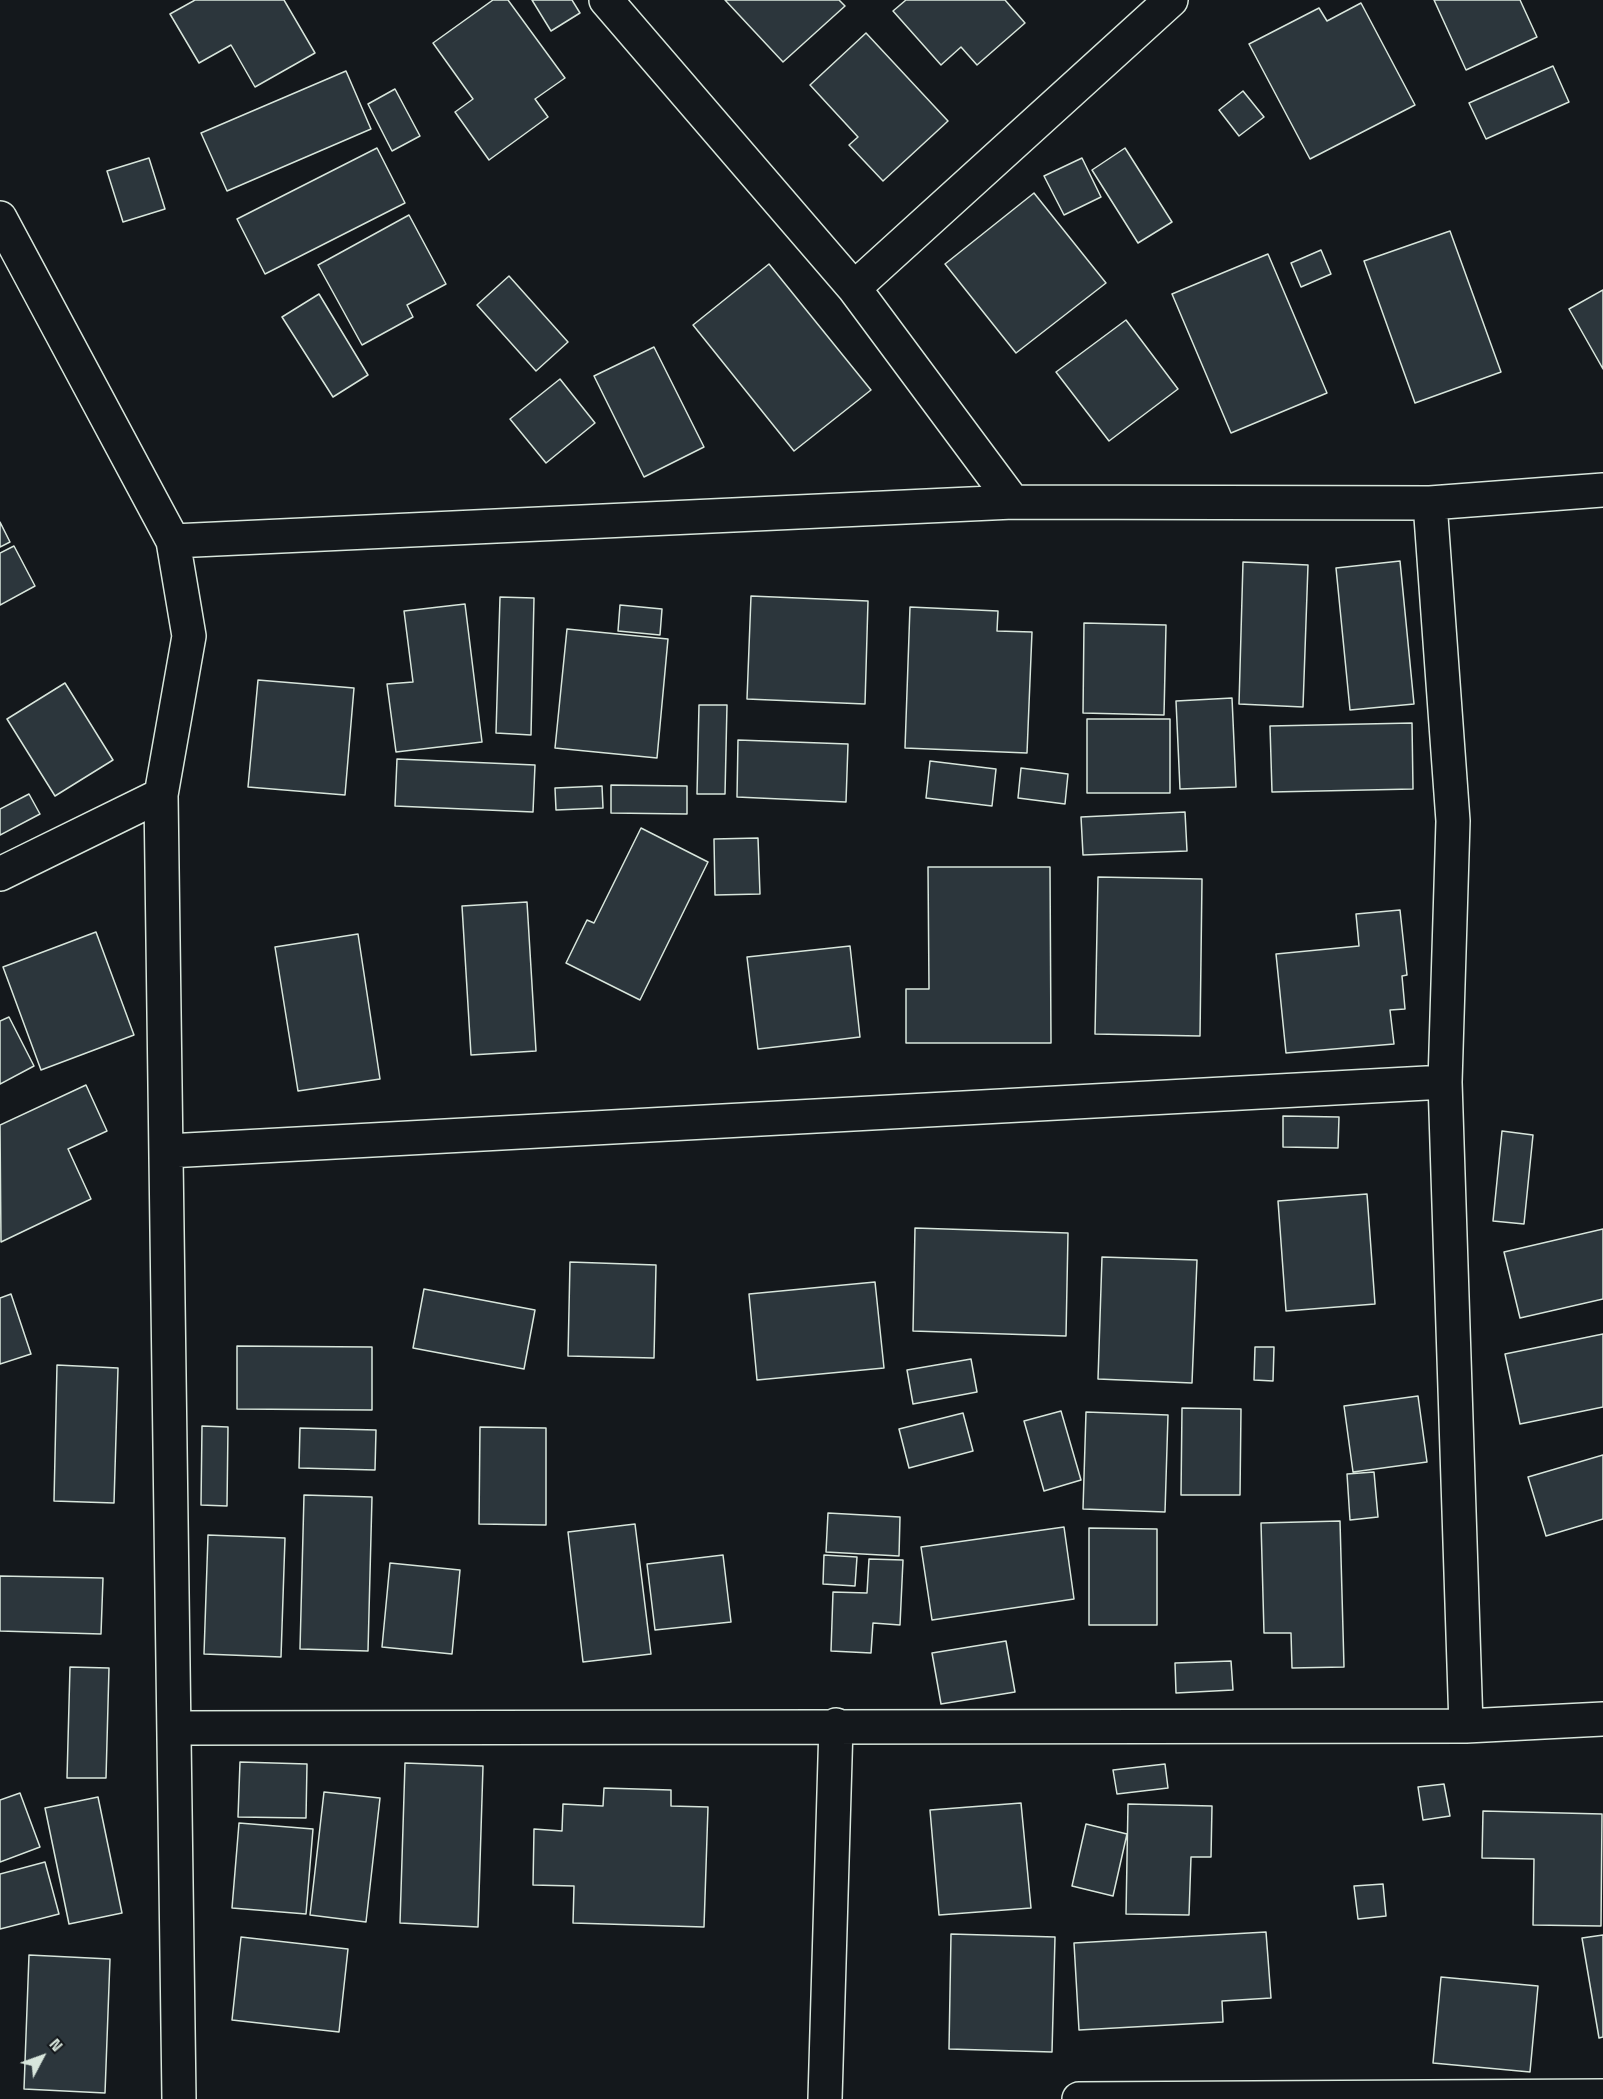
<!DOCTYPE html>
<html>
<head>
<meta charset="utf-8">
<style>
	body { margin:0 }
	#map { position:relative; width:1603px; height:2099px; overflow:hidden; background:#14181c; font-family:"Space Grotesk",sans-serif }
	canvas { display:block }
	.north { position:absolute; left:12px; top:2027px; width:60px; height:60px; -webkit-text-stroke:4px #14181c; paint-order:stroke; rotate:49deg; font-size:16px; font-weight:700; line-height:24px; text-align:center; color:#d8e6dc }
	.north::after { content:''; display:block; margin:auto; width:21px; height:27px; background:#d8e6dc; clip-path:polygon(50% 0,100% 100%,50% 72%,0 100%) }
</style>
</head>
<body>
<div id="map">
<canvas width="1603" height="2099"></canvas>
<div class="north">N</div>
</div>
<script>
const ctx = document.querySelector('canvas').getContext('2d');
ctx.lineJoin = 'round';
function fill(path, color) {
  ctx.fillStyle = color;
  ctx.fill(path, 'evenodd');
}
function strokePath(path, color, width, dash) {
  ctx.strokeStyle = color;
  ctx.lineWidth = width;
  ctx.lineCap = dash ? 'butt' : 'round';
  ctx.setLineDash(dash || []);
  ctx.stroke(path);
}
const building = new Path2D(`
	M195,0H284L315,53L255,87L231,45L199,63L170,14Z
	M493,0H508L565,78L535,99L548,117L489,160L455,112L473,99L433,43Z
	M532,0H572L580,13L551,31Z
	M725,0H839L845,6L783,62Z
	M906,0H1005L1025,23L977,65L961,47L941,65L893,11Z
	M1434,0H1520L1537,37L1466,70Z
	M1361,3L1415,105L1310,159L1249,44L1319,8L1327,21Z
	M866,33L948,121L883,181L849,145L858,137L810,85Z
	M1553,66L1569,102L1486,139L1469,103Z
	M346,71L371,129L227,191L201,133Z
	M395,89L420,136L392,151L368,104Z
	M1243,91L1264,117L1239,136L1219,110Z
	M377,148L405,203L265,274L237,219Z
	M1125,148L1172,222L1138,243L1092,170Z
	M149,158L165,209L123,222L107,171Z
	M1082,158L1101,197L1064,215L1044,176Z
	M1034,193L1106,283L1016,353L945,264Z
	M409,215L446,284L407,305L413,317L362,345L318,265Z
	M1450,231L1501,372L1415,403L1364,261Z
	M1321,250L1331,274L1301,287L1291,263Z
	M1268,254L1327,393L1231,433L1172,294Z
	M769,264L871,390L794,451L693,325Z
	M509,276L568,342L536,371L477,305Z
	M1603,290V369L1569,309Z
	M319,294L368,375L333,397L282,317Z
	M1126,320L1178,389L1109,441L1056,372Z
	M654,347L704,447L644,477L594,376Z
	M560,379L595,423L546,463L510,419Z
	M0,522L10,542L0,547Z
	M14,546L35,586L0,605V553Z
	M1400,561L1414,704L1350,710L1336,568Z
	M1243,562L1308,565L1303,707L1239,704Z
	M751,596L868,601L865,704L747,699Z
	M500,597L534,598L531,735L496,733Z
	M465,604L482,742L396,752L387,684L413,682L404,611Z
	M620,605L662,609L660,635L618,631Z
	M910,607L998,611L997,631L1032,632L1027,753L905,748Z
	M1084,623L1166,625L1164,715L1083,713Z
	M567,629L668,639L657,758L555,748Z
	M258,680L354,688L345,795L248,787Z
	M65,683L113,760L55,796L7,719Z
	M1232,698L1236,787L1180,789L1176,701Z
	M699,705H727L725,794H697Z
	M1087,719H1170V793H1087Z
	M1412,723L1413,789L1272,792L1270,726Z
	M738,740L848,744L846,802L737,797Z
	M397,759L535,765L533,812L395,806Z
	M930,761L996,769L992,806L926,798Z
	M1021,768L1068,774L1065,804L1018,798Z
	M611,785L687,786V814L611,813Z
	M602,786L603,808L556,810L555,788Z
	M29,794L40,814L0,835V809Z
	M1185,812L1187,851L1083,855L1081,817Z
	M641,828L708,862L640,1000L566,963L587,920L594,923Z
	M758,838L760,894L715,895L714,839Z
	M928,867H1050L1051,1043H906V989H929Z
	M1098,877L1202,879L1200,1036L1095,1034Z
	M527,902L536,1051L471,1055L462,906Z
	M1400,910L1407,975L1402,976L1405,1009L1390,1010L1394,1044L1286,1053L1276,954L1359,946L1356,914Z
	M96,932L134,1035L41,1070L3,967Z
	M358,934L380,1079L298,1091L275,947Z
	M850,946L860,1037L758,1049L747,957Z
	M9,1017L34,1066L0,1084V1021Z
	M86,1085L107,1131L68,1149L91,1199L1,1242L0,1125Z
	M1283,1116L1339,1117L1338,1148L1283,1147Z
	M1502,1131L1533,1135L1524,1224L1493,1221Z
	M1367,1194L1375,1304L1286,1311L1278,1201Z
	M915,1228L1068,1233L1066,1336L913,1331Z
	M1603,1229V1299L1520,1318L1504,1252Z
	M1102,1257L1197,1260L1192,1383L1098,1379Z
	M570,1262L656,1265L654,1358L568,1356Z
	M875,1282L884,1368L757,1380L749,1294Z
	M424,1289L535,1310L524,1369L413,1348Z
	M11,1294L31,1354L0,1364V1298Z
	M1603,1334V1407L1520,1424L1505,1354Z
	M237,1346L372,1347V1410L237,1409Z
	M1255,1347H1274L1273,1381L1254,1380Z
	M971,1359L977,1392L913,1404L907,1370Z
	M57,1365L118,1368L114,1503L54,1501Z
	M1418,1396L1427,1462L1353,1472L1344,1406Z
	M1182,1408L1241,1409L1240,1495H1181Z
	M1061,1411L1081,1480L1044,1491L1024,1421Z
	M1086,1412L1168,1415L1165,1512L1083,1509Z
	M963,1413L973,1451L909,1468L899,1429Z
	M202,1426L228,1427L227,1506L201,1505Z
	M480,1427L546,1428V1525L479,1524Z
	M300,1428L376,1430L375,1470L299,1468Z
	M1603,1455V1519L1546,1536L1528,1477Z
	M1374,1472L1378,1517L1350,1520L1347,1474Z
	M304,1495L372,1497L368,1651L300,1649Z
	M828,1513L900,1517L899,1556L826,1552Z
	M1340,1521L1344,1667L1292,1668L1291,1633H1264L1261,1523Z
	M635,1524L651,1654L583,1662L568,1532Z
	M1064,1527L1074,1599L932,1620L921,1547Z
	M1089,1528L1157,1529V1625H1089Z
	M208,1535L285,1538L281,1657L204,1654Z
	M723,1555L731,1622L655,1630L647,1564Z
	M824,1555L857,1557L855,1586L823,1584Z
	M869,1559L903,1560L900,1625L873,1623L871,1653L831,1651L833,1592L867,1593Z
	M390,1563L460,1570L452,1654L382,1647Z
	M0,1576L103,1578L101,1634L0,1631Z
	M1006,1641L1015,1692L941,1704L932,1653Z
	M1231,1661L1233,1690L1176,1693L1175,1663Z
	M70,1667L109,1668L106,1778H67Z
	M240,1762L307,1764L306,1818L238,1817Z
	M405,1763L483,1766L478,1927L400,1923Z
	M1165,1764L1168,1788L1117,1794L1113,1770Z
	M1444,1784L1450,1816L1423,1820L1418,1787Z
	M604,1788L671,1790V1806L708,1807L704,1927L573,1923L574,1886L533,1885L534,1829L562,1831L563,1804L603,1806Z
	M324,1792L380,1798L366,1922L310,1915Z
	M20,1793L40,1847L0,1862V1800Z
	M98,1797L122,1913L69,1924L45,1808Z
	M1021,1803L1031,1908L939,1915L930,1810Z
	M1128,1804L1212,1806L1211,1857H1191L1189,1915L1126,1914Z
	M1483,1811L1602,1814L1601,1926L1533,1925L1534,1859L1482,1858Z
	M239,1823L313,1829L306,1914L232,1908Z
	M1086,1824L1127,1834L1113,1896L1072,1886Z
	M45,1862L59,1914L0,1929V1874Z
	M1383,1884L1386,1916L1358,1919L1354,1886Z
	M1266,1932L1271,1998L1222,2001L1223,2022L1079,2030L1074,1943Z
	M951,1934L1055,1937L1052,2052L949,2049Z
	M1603,1935V2037L1599,2038L1582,1938Z
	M241,1937L348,1949L339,2032L232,2020Z
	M29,1955L110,1959L105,2093L24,2089Z
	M1441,1977L1538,1986L1530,2072L1433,2063Z`);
const minor = new Path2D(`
	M606,0L854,288L1013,502
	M0,218L173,541L189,636L161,795L179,2099
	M854,288L1171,0
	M1430,503L1453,821L1445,1082L1466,1726
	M173,541L1013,502L1430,503L1603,490
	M0,874L161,795
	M168,1151L1445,1082
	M176,1728L1466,1726L1603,1719
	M825,2099L836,1725
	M1079,2099L1603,2096`);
fill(building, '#2c363c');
strokePath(building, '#d8e6dc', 1.5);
strokePath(minor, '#d8e6dc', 36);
strokePath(minor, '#14181c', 33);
</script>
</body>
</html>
